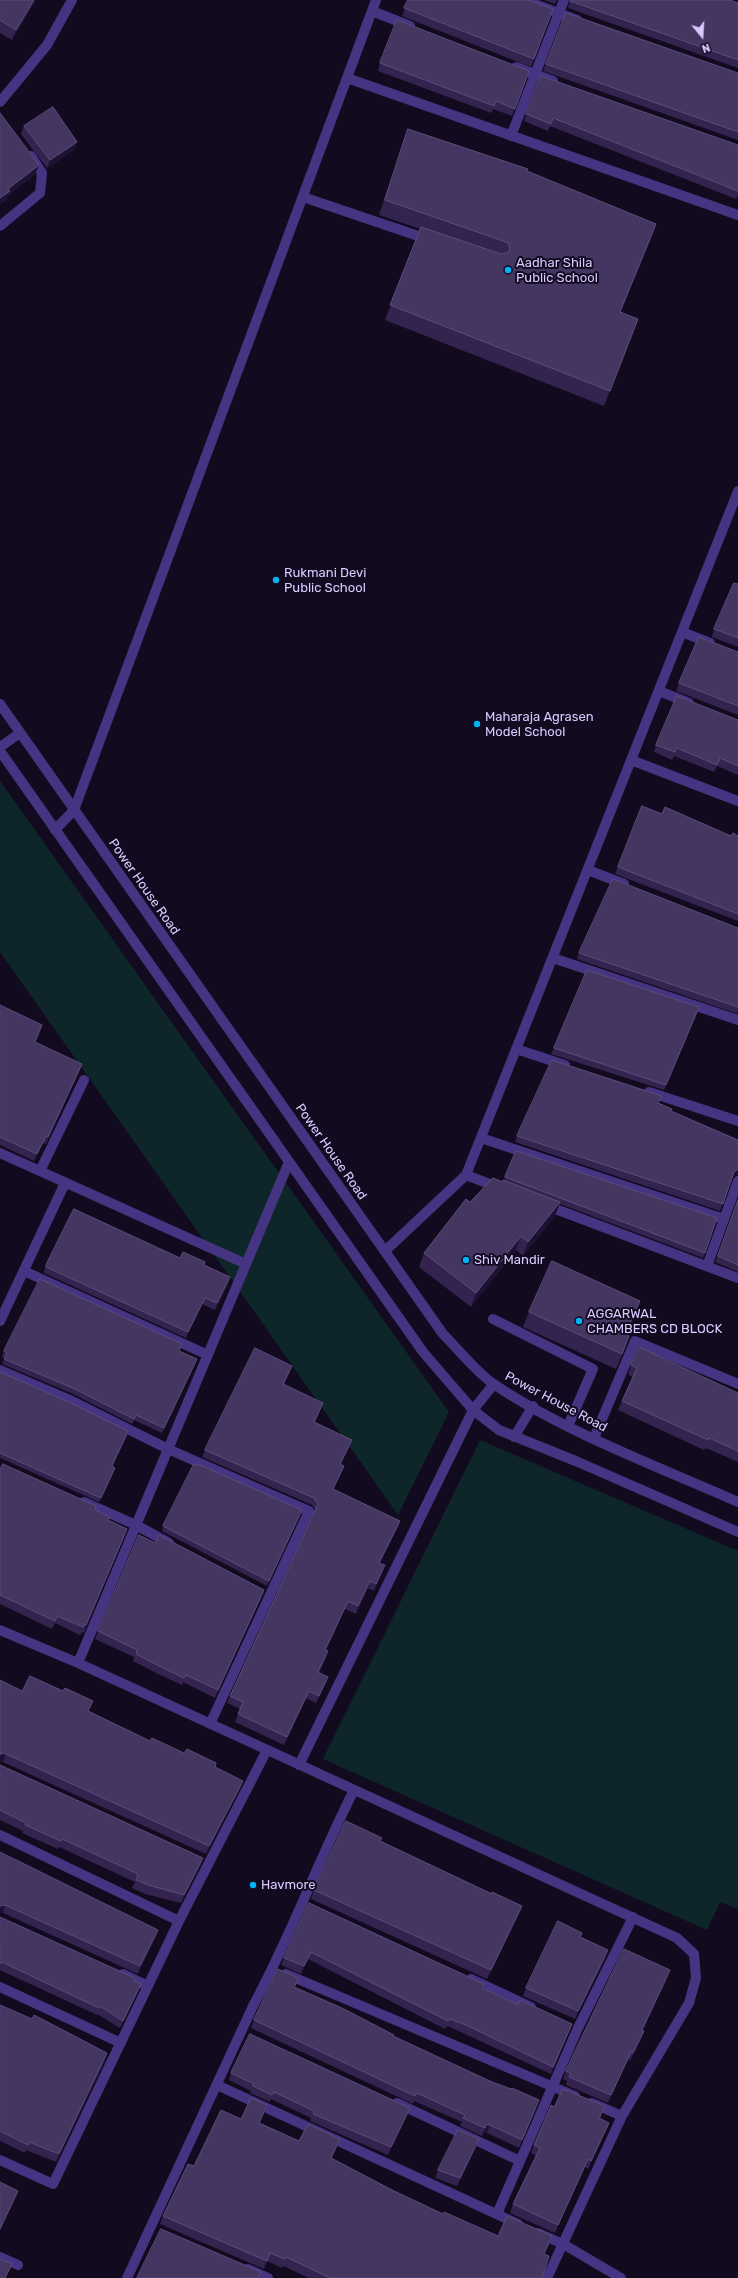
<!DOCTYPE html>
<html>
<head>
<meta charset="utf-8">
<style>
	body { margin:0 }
	#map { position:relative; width:738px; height:2278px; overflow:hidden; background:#120b20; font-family:Rubik,sans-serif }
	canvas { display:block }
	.north { position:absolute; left:682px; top:16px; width:40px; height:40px; -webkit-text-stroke:3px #120b20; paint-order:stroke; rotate:162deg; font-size:11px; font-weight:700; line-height:16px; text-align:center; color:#d9caff }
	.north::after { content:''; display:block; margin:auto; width:14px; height:18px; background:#d9caff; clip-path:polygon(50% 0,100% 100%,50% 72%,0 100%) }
</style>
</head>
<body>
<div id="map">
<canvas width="738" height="2278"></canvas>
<div class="north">N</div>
</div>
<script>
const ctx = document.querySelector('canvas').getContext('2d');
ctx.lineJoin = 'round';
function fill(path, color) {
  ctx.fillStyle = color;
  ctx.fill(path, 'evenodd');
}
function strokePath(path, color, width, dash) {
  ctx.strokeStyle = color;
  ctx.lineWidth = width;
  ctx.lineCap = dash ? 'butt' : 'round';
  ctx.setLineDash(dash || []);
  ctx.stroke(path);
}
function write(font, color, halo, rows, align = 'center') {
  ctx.font = font + ' Rubik,sans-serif';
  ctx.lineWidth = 4;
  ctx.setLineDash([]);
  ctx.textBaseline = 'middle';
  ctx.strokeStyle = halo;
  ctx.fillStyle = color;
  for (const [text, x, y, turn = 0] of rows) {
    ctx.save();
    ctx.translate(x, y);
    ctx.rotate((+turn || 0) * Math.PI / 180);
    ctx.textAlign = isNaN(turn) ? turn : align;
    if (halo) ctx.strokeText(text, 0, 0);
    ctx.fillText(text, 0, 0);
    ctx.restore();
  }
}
const green = new Path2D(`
	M0,781L449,1412L398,1515L0,952Z
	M480,1440L738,1551V1909L720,1902L707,1930L323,1759Z`);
const minor = new Path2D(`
	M524,0L577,20
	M372,11L410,26
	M516,67L553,81
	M347,78L738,215
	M0,102L47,45L72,0
	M511,136L564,0
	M303,197L430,240
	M0,226L40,193L42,173L31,156
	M682,632L710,643
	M659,691L689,703
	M0,704L443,1334C459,1350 477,1373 495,1385C567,1433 659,1467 738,1502
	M0,747L20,733
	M0,751L423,1352L473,1410L499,1430L578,1462L738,1532
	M631,760L738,801
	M55,830L74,810L376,0
	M588,870L624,884
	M553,958L738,1020
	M516,1049L565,1065
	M649,1092L738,1121
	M481,1138L724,1219
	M0,1153L246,1264
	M40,1171L84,1080
	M466,1175L500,1188
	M545,1205L738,1278
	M385,1251L466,1175L738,491
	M707,1266L738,1181
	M24,1271L208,1355
	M493,1319L593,1369L568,1426
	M0,1321L65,1183
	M0,1370L70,1400L168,1449L309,1511L210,1724
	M514,1437L533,1406
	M594,1438L635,1341L738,1384
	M84,1502L136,1525L169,1543
	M0,1630L78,1663L677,1938L694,1954L696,1978L689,2003L622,2116L547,2278
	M78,1663L289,1162
	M299,1765L473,1410L494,1384
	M0,1835L179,1921
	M123,1974L148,1986
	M286,1974L575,2096
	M471,1979L531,2007
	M0,1987L121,2043
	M217,2085L518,2224
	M397,2103L520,2161
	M592,2103L622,2116
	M0,2160L53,2184L179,1921L267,1750
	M497,2214L578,2028L633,1917
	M538,2233L563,2244L621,2278
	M0,2257L18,2265
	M248,2269L268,2278
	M127,2278L253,2006C291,1936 318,1861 354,1790`);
const wall = new Path2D(`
	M0,0H36L12,40L0,33Z
	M408,0L553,9L531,67L402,16Z
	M544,0H557L555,4Z
	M570,0H730L738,3V68L568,8Z
	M566,13L738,73V140L543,71Z
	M380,63L529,71L512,116L493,109L491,113L378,71Z
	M541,76L738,145V195L736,199L550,126L548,131L524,121Z
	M24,126L77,142L74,150L47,168L21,134Z
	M408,129L527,171L651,239L620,312L638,319L604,406L385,320L420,229L379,215Z
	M738,583V647L712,637L714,629Z
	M738,652V715L676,691L679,683Z
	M738,720V775L717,766L714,772L674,756L672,760L654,752L656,745Z
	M642,806L662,814L731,836H738V921L615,874Z
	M738,928V1014L577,959L579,953Z
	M0,1005L42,1025L35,1042L79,1071L46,1144L43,1143L34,1161L0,1145Z
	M697,1013L664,1090L551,1054L554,1048Z
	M659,1103L671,1111L738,1140V1175H736L732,1178L720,1211L515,1142L517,1136Z
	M516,1151L717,1218L703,1258L560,1204L555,1216L523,1256L516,1250L471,1307L419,1267L424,1253L470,1202L503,1182L504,1180Z
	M738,1200V1272L715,1262Z
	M180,1258L204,1265L228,1284L215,1310L202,1304L186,1338L44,1273V1271L46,1265Z
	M529,1312L635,1316L626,1335L624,1351L616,1369L523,1327Z
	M4,1351H180L197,1359L195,1364L162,1433L134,1420L132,1424L73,1394L2,1364L5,1358L2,1357Z
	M631,1365L738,1393V1462L706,1448L704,1450L618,1410L622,1401L633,1377L628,1375Z
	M292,1366L289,1373L284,1385L323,1403L315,1422L352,1440L349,1447L341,1464L344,1466L341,1473L333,1489L400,1521L397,1528L380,1563L382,1572L374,1591L368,1588L356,1614L345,1609L326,1650V1659L319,1673L325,1684L316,1703L306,1698L284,1745L235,1722L240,1709L227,1703L230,1696L315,1510L312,1505L202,1457L205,1450Z
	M0,1372L127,1436L112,1466L115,1468L99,1502L0,1458Z
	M0,1470L95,1510L108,1521L124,1537L84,1633L82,1632L80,1635L55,1623L52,1629L0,1604Z
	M300,1514L267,1586L162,1531L163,1526Z
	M155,1543L264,1590L261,1598L215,1698L183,1682L182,1685L158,1674L133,1661L134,1657L95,1639L98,1631Z
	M0,1680L22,1691L89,1712L150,1741L215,1767L243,1781L240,1789L206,1854L3,1762H0Z
	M0,1765L203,1858L200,1866L181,1903L145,1894L132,1888L135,1882L59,1847L58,1849L22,1833L23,1831L0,1820Z
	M380,1841L492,1894L522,1906L518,1915L487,1979L311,1899L314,1890Z
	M0,1852L155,1938L138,1974L3,1913H0Z
	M309,1903L484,1984L483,1988L518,2005L572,2024L551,2074L463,2033L447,2026L445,2029L308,1959L301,1974L281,1965L284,1958Z
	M0,1917L141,1984L138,1991L120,2028L97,2014V2015L0,1970Z
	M582,1933L581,1938L605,1959L575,2019L523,1996L526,1988Z
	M667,1979L642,2030L641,2039L630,2061L628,2060L608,2103L566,2085L567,2081L563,2079L566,2071Z
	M295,1987L536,2108L519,2148L487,2133H483L482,2136L460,2126L462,2122L414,2101L413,2104L251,2028L254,2020Z
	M0,2005L105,2061L56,2162L26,2150L25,2153L0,2141Z
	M231,2073L410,2108L407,2115L388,2155L310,2121L311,2118L271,2099L270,2102L250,2093L251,2091L229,2080Z
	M267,2105L260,2123L299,2141L340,2139L332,2158L392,2190L443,2214L498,2236H552L549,2245L544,2254L542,2278H309L283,2266L282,2268L267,2261L264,2269L160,2224L163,2216L194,2166L241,2119Z
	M554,2107L602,2115L600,2119L609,2123L606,2131L588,2169L585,2167L555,2233L510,2213L513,2204L536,2156L531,2153L534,2145Z
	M476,2148L457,2186L435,2178L438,2170Z`);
const shadedWall = new Path2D(`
	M34,0H36L12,40L16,30Z
	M77,142L74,150L47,168L50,160Z
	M39,165L35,175L9,195L7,200L0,205V198L8,189Z
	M656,224L651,239L614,327L620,312Z
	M638,319L632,334L604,406L610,391Z
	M82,1064L79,1071L46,1144L48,1137Z
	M46,1136L43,1143L34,1161L37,1154Z
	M738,1169V1175H736L732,1178L734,1172Z
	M560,1202L555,1216L523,1256L528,1242Z
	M521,1236L516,1250L471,1307L476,1293Z
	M230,1277L228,1284L215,1310L217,1303Z
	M205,1298L202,1304L186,1338L188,1332Z
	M640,1301L635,1316L620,1349L625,1334Z
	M629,1336L624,1351L616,1369L622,1354Z
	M197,1359L195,1364L162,1433L164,1428Z
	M292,1366L289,1373L280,1391L283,1384Z
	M352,1440L349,1447L337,1471L340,1464Z
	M115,1468L114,1472L99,1502L101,1498Z
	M400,1521L397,1528L377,1570L379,1563Z
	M127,1529L124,1537L84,1633L86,1625Z
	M385,1565L382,1572L374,1591L376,1584Z
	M370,1581L368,1588L356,1614L358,1606Z
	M264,1590L261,1598L215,1698L218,1690Z
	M348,1601L345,1609L323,1657L325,1650Z
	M328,1651L326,1659L315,1680L318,1672Z
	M309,1691L306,1698L284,1745L287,1737Z
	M2,1753L6,1754L3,1762H0V1755Z
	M243,1781L240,1789L206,1854L209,1846Z
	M203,1858L200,1866L181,1903L184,1895Z
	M5,1905L3,1913H0V1906Z
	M522,1906L518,1915L487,1979L491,1970Z
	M158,1930L155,1938L138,1974L140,1966Z
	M608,1950L605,1959L575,2019L578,2011Z
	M311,1952L308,1959L301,1974L304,1966Z
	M670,1970L667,1979L639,2038L642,2030Z
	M141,1984L138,1991L120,2028L123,2021Z
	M572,2024L569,2031L551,2074L553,2067Z
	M644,2031L641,2039L630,2061L633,2053Z
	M631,2052L628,2060L608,2103L611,2095Z
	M107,2053L105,2061L56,2162L59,2154Z
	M539,2100L536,2108L519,2148L522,2140Z
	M267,2105L264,2114L256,2131L259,2123Z
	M410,2108L407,2115L388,2155L391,2147Z
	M609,2123L606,2131L588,2169L591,2161Z
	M486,2125H490L487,2133H483L482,2136Z
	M340,2139L337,2148L328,2166L331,2158Z
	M479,2139L476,2148L457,2186L460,2178Z
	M588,2159L585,2167L555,2233L558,2225Z
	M18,2191L15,2199L0,2231V2229Z
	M552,2236L549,2245L540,2262L544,2254Z
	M12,2264L6,2278H5Z`);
const building = new Path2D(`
	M0,0H34L16,30L0,20Z
	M408,0H529L553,9L534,59L404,8Z
	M571,0H730L738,3V60L570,1Z
	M566,13L738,73V132L546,64Z
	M397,20L529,71L515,109L496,101L494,106L380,63Z
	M541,76L738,145V191L553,118L551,124L526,114Z
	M53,107L77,142L50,160L24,126Z
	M0,113L39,165L8,189L10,191L0,198Z
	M408,129L528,169L527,171L656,224L620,312L638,319L610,391L390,305L421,227L501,254L507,253L510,250L509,244L506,242L385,200Z
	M734,583L737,584L738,583V638L714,629Z
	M699,637L738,652V706L679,683Z
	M677,696L738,720V766L720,758L717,765L677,748L675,752L656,745Z
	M642,806L662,814L665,807L731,836L733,833L738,836V914L618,867Z
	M613,879L738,928V1007L579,953Z
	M587,970L699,1007L666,1085L554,1048Z
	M0,1005L42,1025L35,1042L82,1064L48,1137L46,1136L37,1154L0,1137Z
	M552,1060L662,1096L658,1103L672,1109L671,1111L738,1140V1169L734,1172L723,1204L517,1136Z
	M516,1151L717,1218L705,1253L505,1177Z
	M493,1178L503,1182V1180L560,1202L528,1242L521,1236L476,1293L424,1253L466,1199L470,1202Z
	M738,1200V1265L718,1256Z
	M74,1209L180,1258L183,1252L205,1262L204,1265L230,1277L217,1303L205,1298L188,1332L46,1267V1265Z
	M552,1261L640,1301L625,1334L629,1336L622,1354L529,1312Z
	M40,1279L182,1344L179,1351L197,1359L164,1428L136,1415L134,1419L75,1389L4,1359L7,1353L4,1351Z
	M639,1347L738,1393V1451L709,1438L708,1440L622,1401L637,1368L631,1365Z
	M255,1348L292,1366L283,1384L323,1403L314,1422L352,1440L340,1464L344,1466L333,1489L400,1521L379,1563L385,1565L376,1584L370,1581L358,1606L348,1601L325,1650L328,1651L318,1672L328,1677L319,1696L309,1691L287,1737L238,1714L243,1702L230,1696L318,1504L314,1498L205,1450Z
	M0,1372L69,1402L128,1431L112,1466L115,1468L101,1498L0,1453Z
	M3,1464L96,1506L95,1510L110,1517L108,1520L127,1529L86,1625L85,1624L83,1627L57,1616L55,1621L0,1595V1470Z
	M194,1464L197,1466L198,1464L302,1510L269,1581L163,1526Z
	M139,1535L155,1543L159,1535L264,1590L218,1690L186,1675L184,1678L161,1667L136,1654L137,1650L98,1631Z
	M30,1676L63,1691L65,1688L93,1701L88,1711L150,1741L152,1738L184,1753L187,1749L216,1763L215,1767L243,1781L209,1846L6,1754L2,1753L0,1755V1680L22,1691Z
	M0,1765L203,1858L184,1895L148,1885L136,1880L138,1874L62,1839L61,1841L25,1825L26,1823L0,1810Z
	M346,1821L382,1838L380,1841L492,1894V1892L522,1906L491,1970L314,1890Z
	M0,1852L158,1930L140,1966L5,1905L0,1906Z
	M309,1903L484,1984L482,1988L518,2005L520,2000L572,2024L553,2067L466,2025L450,2019L448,2021L311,1952L304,1966L284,1958Z
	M0,1917L135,1978L134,1981L141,1984L123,2021L100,2006L99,2008L2,1962L0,1964Z
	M558,1921L582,1933L580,1937L608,1950L578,2011L526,1988Z
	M624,1949L670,1970L642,2030L644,2031L633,2053L631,2052L611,2095L569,2077L571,2073L566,2071Z
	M278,1969L299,1978L294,1987L342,2008L394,2035L393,2036L492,2082L511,2089L512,2088L539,2100L522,2140L490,2125H486L485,2128L463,2118L465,2115L417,2093L415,2096L254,2020Z
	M0,2005L32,2019L34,2015L107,2053L59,2154L29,2142L28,2145L0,2131Z
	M250,2034L410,2108L391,2147L313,2114L314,2111L274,2092L272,2095L253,2086L254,2084L231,2073Z
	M563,2089L605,2106L599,2118L609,2123L591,2161L588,2159L558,2225L513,2204L540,2148L534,2145L551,2105L554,2107Z
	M251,2098L267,2105L259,2123L299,2141L308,2124L340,2139L331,2158L392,2190L443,2214L444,2212L498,2236L507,2216L552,2236L544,2254L549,2256L542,2278H330L286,2257L285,2259L270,2253L267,2261L163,2216L188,2164L194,2166L221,2110L241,2119Z
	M458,2130L479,2139L460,2178L438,2170Z
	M0,2182L18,2191L0,2229Z
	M161,2229L261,2272L258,2278H137Z
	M0,2259L12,2264L5,2278H0Z`);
const markers = [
	[508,270,4,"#00b2f5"],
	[276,580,4,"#00b2f5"],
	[477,724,4,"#00b2f5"],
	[466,1260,4,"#00b2f5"],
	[579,1321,4,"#00b2f5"],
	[253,1885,4,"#00b2f5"]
];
const poiNames = [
	["Aadhar Shila",516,263],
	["Public School",516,278],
	["Rukmani Devi",284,573],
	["Public School",284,588],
	["Maharaja Agrasen",485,717],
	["Model School",485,732],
	["Shiv Mandir",474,1260],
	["AGGARWAL",587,1314],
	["CHAMBERS CD BLOCK",587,1329],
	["Havmore",261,1885]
];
const streetNames = [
	["Power House Road",144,887,55],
	["Power House Road",331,1152,55],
	["Power House Road",556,1402,28]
];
fill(green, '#0e262a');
strokePath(minor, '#443481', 10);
fill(wall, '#33234e');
fill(shadedWall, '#1e1234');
fill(building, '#443561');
strokePath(building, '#5c4c7a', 1);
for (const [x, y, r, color] of markers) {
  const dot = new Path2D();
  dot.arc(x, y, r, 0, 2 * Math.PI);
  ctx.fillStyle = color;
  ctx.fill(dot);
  strokePath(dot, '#120b20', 1.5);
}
write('13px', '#d9caff', '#120b20', poiNames, 'left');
write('13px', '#d9caff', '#120b20', streetNames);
</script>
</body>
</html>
